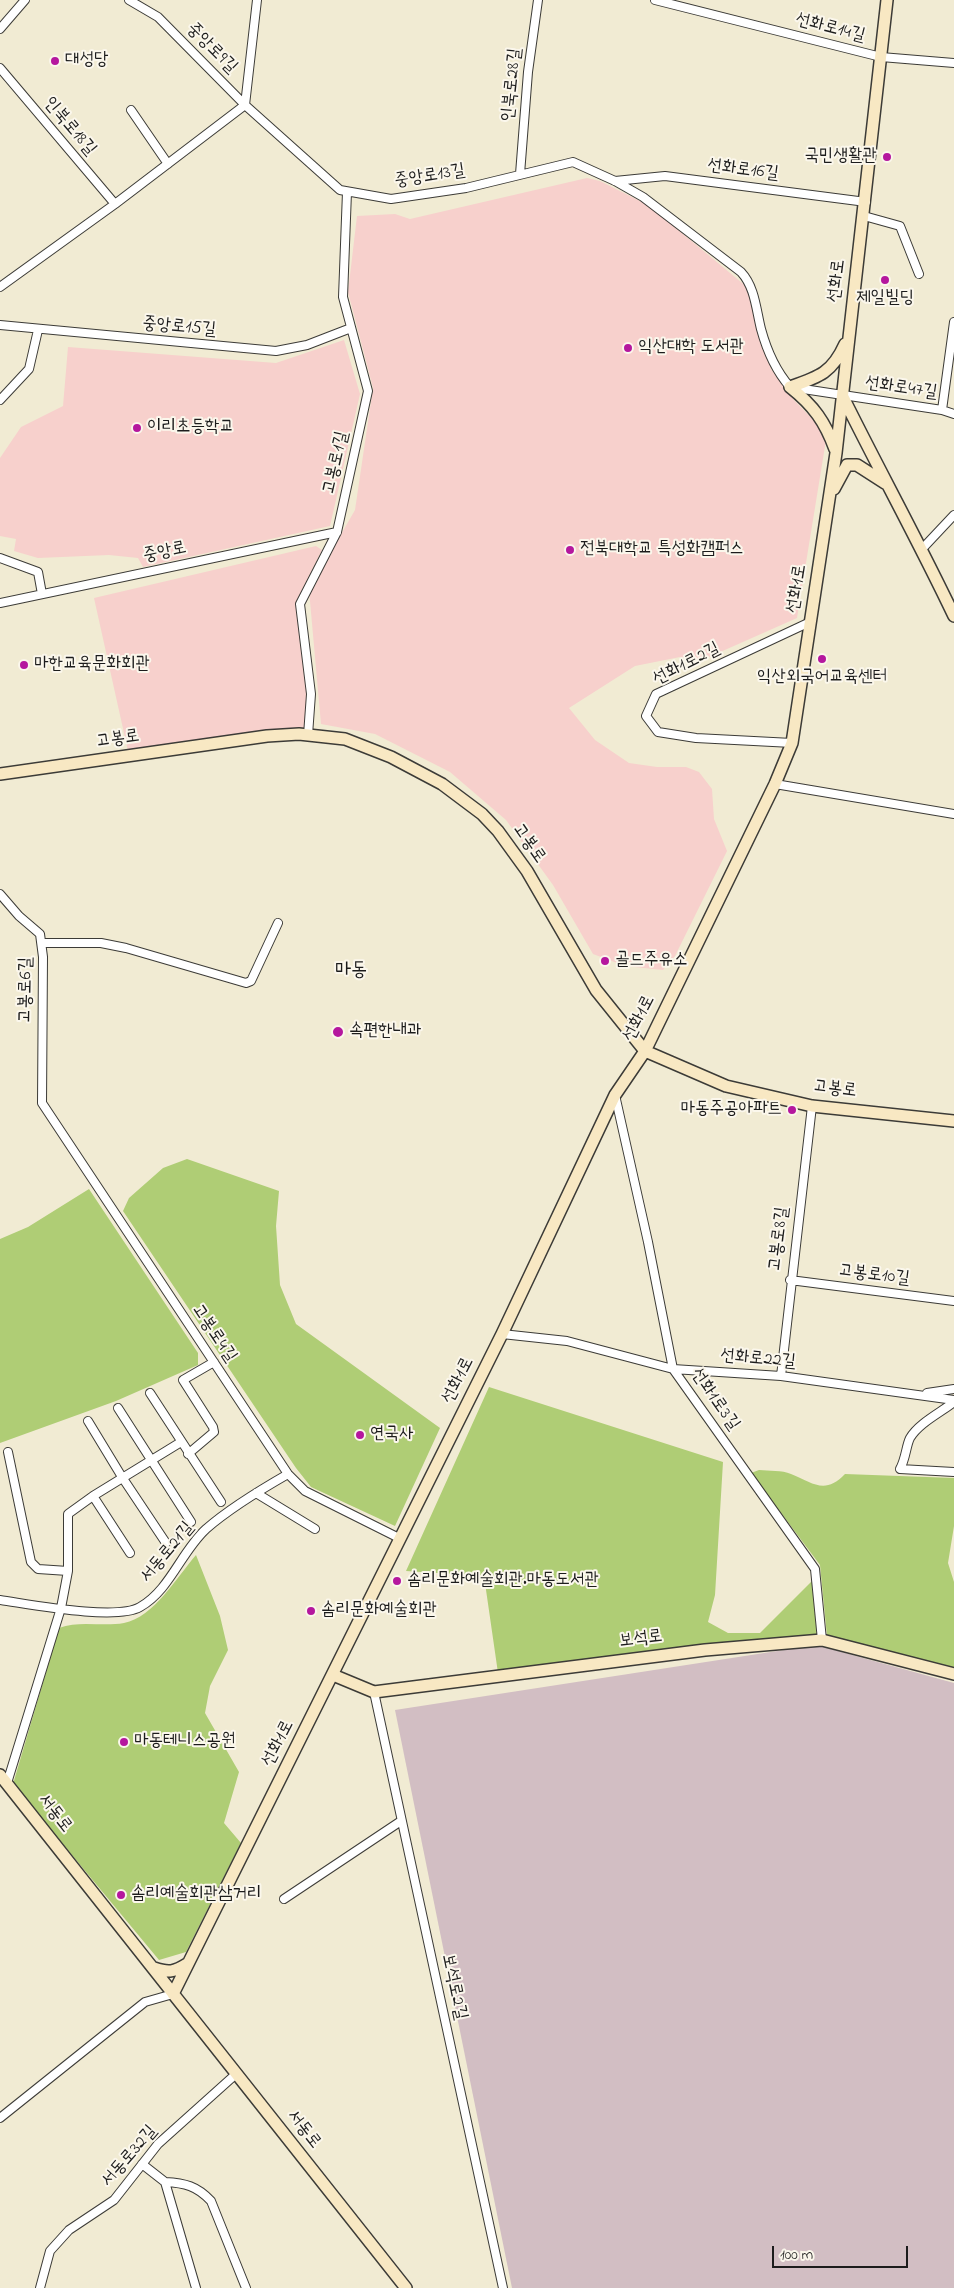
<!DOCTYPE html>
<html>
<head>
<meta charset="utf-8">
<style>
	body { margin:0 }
	#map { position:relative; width:954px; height:2288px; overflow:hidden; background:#f1ebd3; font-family:"Indie Flower",sans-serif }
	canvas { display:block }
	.scale { position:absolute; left:772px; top:2246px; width:136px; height:22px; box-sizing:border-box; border:2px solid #1c1c1c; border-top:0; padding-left:6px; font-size:15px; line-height:18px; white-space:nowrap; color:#1c1c1c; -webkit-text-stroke:4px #fbf7ec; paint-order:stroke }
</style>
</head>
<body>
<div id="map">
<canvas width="954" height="2288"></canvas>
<div class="scale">100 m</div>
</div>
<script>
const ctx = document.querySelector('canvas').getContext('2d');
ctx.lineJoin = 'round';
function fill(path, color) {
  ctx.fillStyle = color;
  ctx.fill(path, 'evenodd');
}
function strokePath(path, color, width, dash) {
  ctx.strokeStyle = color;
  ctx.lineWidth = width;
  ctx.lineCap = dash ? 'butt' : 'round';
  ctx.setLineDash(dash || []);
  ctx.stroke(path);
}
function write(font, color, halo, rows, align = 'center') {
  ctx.font = font + ' "Indie Flower","Poor Story",sans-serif';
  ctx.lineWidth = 4;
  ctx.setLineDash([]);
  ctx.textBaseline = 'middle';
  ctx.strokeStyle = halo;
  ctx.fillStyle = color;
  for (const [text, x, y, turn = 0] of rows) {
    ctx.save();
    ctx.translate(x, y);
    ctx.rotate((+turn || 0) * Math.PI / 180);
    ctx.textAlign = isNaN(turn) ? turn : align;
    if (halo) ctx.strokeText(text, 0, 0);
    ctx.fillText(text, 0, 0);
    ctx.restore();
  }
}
const built = new Path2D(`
	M587,178L600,181L648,205L747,287L771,369L794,400L827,434L797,618L700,661L680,657L635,666L569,708L595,740L629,763L657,767H686L699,772L712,789L714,819L727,851L675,956L663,970L625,966L593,954L553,885L506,820L450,772L375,734L321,724L309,590L355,510L373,388L348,292L357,216L395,214L410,219Z
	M344,340L360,394L330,526L143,567L138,558L109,555L38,558L14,551L16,539L0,536V458L21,427L63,406L68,347L276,363Z
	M316,546L322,550L296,603L307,694L305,728L128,751L94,598Z`);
const industrial = new Path2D(`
	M816,1645L954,1683V2288H512L395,1710Z`);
const green = new Path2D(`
	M187,1159L279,1191L276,1226L280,1285L296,1324L440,1428L395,1526L311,1487L296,1468L123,1211L129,1198L163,1168Z
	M89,1189L198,1353V1365L116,1401L0,1443V1239L28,1227Z
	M489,1387L723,1462L715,1595L708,1622L728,1633H760L812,1581L817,1637L498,1673L484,1576L406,1571Z
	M759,1470C769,1471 782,1470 791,1474C813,1483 825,1495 845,1474L954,1478V1526L948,1563L954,1582V1671L827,1636L820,1565L751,1473Z
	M196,1555L220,1616L228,1650L210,1686L205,1713L239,1772L224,1823L241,1843L186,1952L159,1960L13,1784L59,1628C80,1620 102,1627 124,1623C154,1617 177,1577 196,1555Z`);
const street = new Path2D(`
	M129,0L158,17L245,105
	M655,0L881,57L954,63
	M0,29L25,0
	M0,68L115,204
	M245,105L257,0
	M131,110L168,164
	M520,174L528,72L538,0
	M615,181L665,176L866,202
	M864,216L900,226L919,274
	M0,287L115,204L245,105L340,190L391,199L466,188L573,162L615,181L643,197L741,272C755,287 756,309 761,329C767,351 776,371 790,387L942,410L954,414
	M0,325L276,351L307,345L351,328
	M0,400L29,369L38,330
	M942,410L954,322
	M922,549L954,515
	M0,558L38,572L42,594
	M0,603L337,532
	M308,735L311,694L300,604L337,532L368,391L343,297L347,192
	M792,743L696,738L658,732L646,716L656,694L810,622
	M775,784L954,814
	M0,894L19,916L40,934L43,957L42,1103L288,1474L305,1491L399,1538
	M42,943H101L126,948L246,983L251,981L278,923
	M615,1095L648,1242L673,1369L815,1569L822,1640
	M790,1280L954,1301
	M502,1334L567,1341L673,1369L781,1376L954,1400
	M781,1376L812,1106
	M150,1393L221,1502
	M927,1393L954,1389
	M954,1402C940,1413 919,1423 910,1438C906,1446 906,1458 900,1469L954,1472
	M118,1408L191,1522
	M88,1421L122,1477L166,1543
	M8,1452L31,1562L38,1569L68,1571
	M188,1454L214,1432L213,1427L183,1380L214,1362
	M256,1493L315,1529
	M93,1496L130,1553
	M0,1600C29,1604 116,1621 140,1607C170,1590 181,1552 206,1529C230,1508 260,1490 288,1474
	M374,1692L503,2288
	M7,1783L61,1608L68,1571V1514L93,1496L181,1442
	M284,1899L401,1821
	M0,2118L145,2002L173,1994
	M142,2164L165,2182L196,2288
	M165,2182C185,2183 197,2186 211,2201L246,2288
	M40,2288L50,2251L69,2230L114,2200L158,2144L236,2074`);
const secondary = new Path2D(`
	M790,387C819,377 832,373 845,344
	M790,387C814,406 825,422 835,449
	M843,397C879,470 919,542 954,616
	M834,489L847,465H857L885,483
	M0,774L267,736L299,734L345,739L391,757L442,784L482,814L498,831L527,871L596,990L645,1051L726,1086L812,1106L954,1121
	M333,1675L374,1692L705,1650L822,1640L954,1674
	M0,1775L406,2288
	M154,1968C169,1973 174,1972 187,1964
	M173,1994L502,1334L615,1095L645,1051L775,784L792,743L836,453L887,0`);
const markers = [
	[55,61,5,"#b5179e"],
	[887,157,5,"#b5179e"],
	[885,280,5,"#b5179e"],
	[628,348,5,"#b5179e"],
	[137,428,5,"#b5179e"],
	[570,550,5,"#b5179e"],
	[822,659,5,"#b5179e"],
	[24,665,5,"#b5179e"],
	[605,961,5,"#b5179e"],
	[338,1032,6,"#b5179e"],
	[792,1110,5,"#b5179e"],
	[360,1435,5,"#b5179e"],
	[397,1581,5,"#b5179e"],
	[311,1611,5,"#b5179e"],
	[124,1742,5,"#b5179e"],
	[121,1895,5,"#b5179e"]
];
const streetNames = [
	["선화로14길",830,29,14],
	["중앙로9길",211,49,45],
	["인북로28길",513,85,-84],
	["인북로18길",69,127,50],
	["선화로16길",743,171,7],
	["중앙로13길",430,177,-9],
	["선화로",838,281,-83],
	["중앙로15길",179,328,5],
	["선화로47길",901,389,8],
	["고봉로1길",337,463,-77],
	["중앙로",165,553,-12],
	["선화1로",798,589,-81],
	["선화1로2길",687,665,-27],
	["고봉로",118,740,-8],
	["고봉로",528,844,55],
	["고봉로6길",27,990,-89],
	["선화1로",640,1019,-63],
	["고봉로",835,1090,7],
	["고봉로8길",780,1239,-83],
	["고봉로10길",874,1276,7],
	["고봉로4길",213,1334,56],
	["선화로22길",758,1360,5],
	["선화1로",459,1381,-63],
	["선화1로3길",714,1400,55],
	["서동로21길",168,1553,-50],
	["보석로",641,1640,-7],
	["선화1로",279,1744,-63],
	["서동로",54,1814,52],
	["보석로2길",453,1987,78],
	["서동로",303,2130,52],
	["서동로32길",130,2157,-49]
];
const poiNames = [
	["대성당",65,61],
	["국민생활관",877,157,"right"],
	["제일빌딩",885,299,"center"],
	["익산대학 도서관",638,348],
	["이리초등학교",147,428],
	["전북대학교 특성화캠퍼스",580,550],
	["마한교육문화회관",34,665],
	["익산외국어교육센터",822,678,"center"],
	["골드주유소",615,961],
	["속편한내과",349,1032],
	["마동주공아파트",782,1110,"right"],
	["연국사",370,1435],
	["솜리문화예술회관.마동도서관",407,1581],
	["솜리문화예술회관",321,1611],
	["마동테니스공원",134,1742],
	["솜리예술회관삼거리",131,1895]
];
const quarterNames = [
	["마동",351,972]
];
fill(built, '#f7d0cc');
fill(industrial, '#d2bec3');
fill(green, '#afcd75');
strokePath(street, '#3c3b37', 10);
strokePath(secondary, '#3c3b37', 14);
strokePath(street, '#fff', 8);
strokePath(secondary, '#f8e8c3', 11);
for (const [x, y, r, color] of markers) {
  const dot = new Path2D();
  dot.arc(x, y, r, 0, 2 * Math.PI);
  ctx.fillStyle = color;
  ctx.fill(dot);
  strokePath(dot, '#fbf7ec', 2);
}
write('18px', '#1c1c1c', '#fbf7ec', streetNames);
write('18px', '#1c1c1c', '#fbf7ec', poiNames, 'left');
write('20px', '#1c1c1c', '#fbf7ec', quarterNames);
</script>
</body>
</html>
